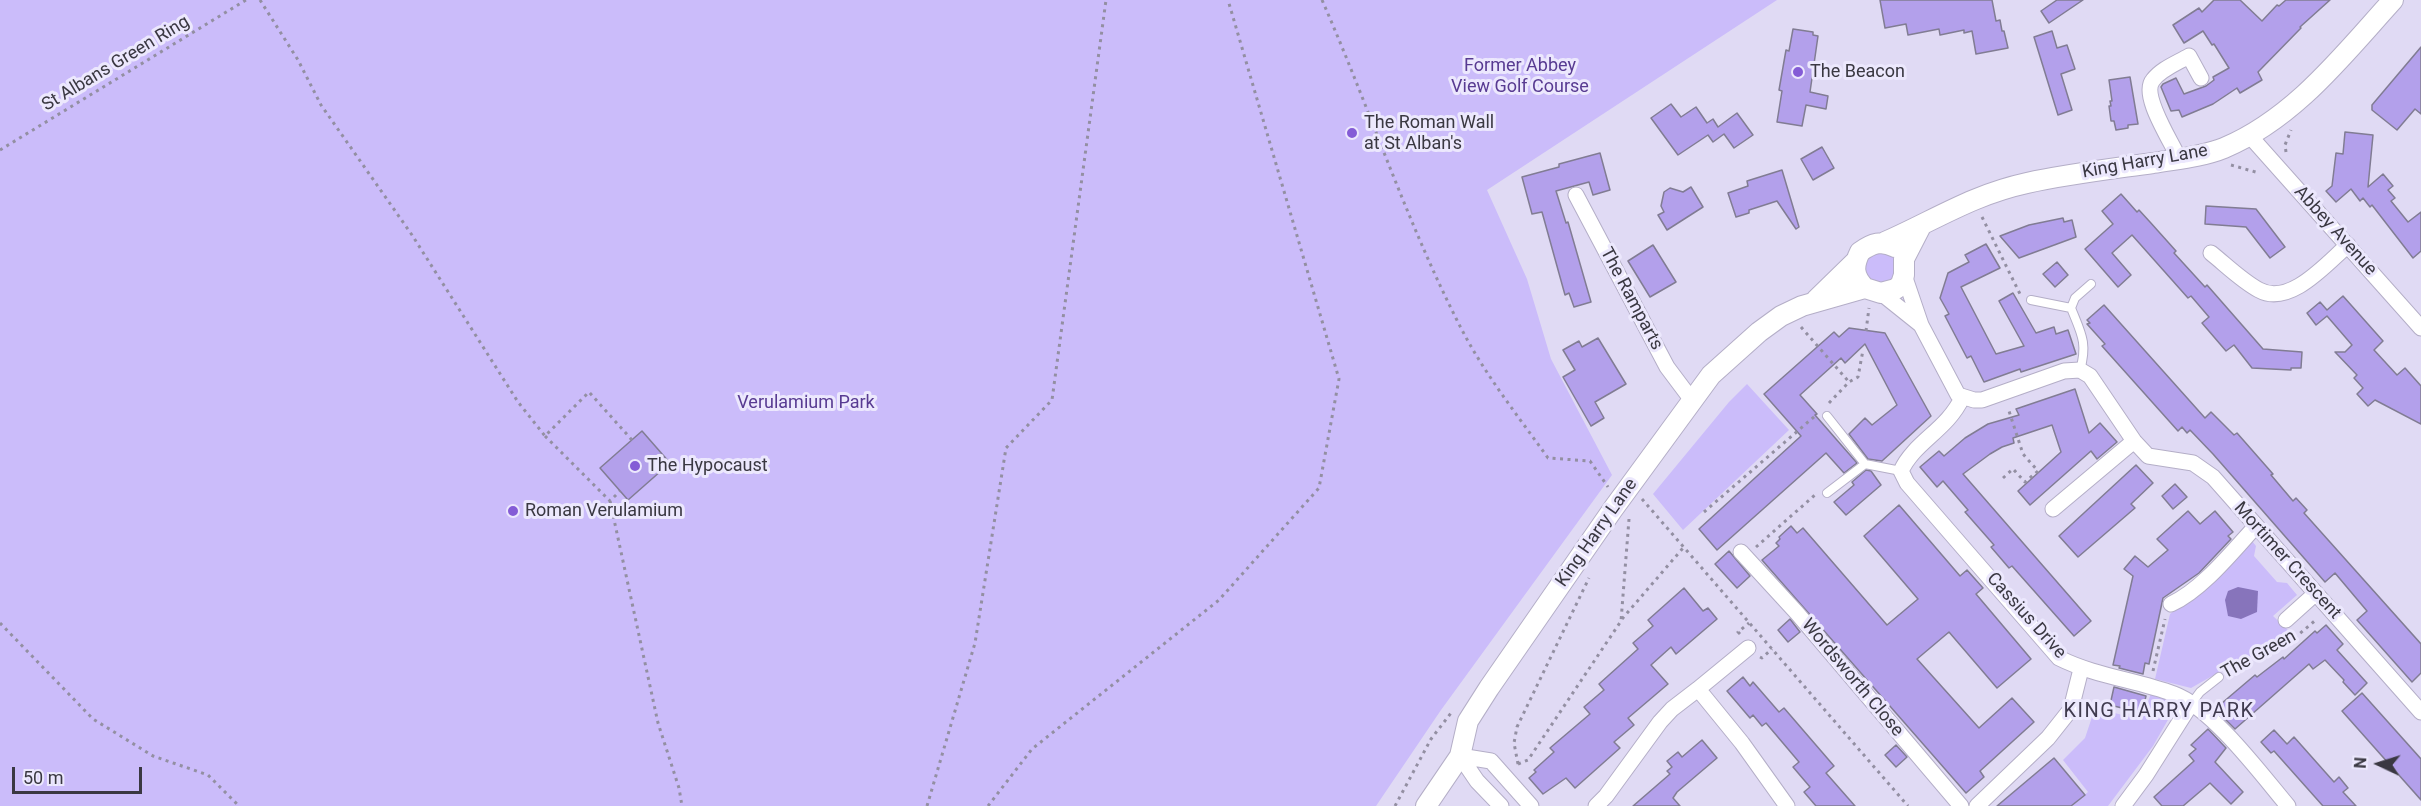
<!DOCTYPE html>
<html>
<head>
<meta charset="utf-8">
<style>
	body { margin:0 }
	#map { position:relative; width:2421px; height:806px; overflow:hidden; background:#e0daf4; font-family:Roboto,sans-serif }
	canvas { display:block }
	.north { position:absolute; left:2349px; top:734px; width:60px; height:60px; -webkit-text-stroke:4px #ece8fd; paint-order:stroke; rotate:274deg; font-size:16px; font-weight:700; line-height:24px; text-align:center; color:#3a3842 }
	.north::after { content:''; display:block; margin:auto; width:21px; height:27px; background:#3a3842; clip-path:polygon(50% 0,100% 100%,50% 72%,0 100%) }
	.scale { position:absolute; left:12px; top:767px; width:130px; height:27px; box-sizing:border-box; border:3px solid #3a3842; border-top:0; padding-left:8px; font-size:18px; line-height:21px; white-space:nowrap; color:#3a3842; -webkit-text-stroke:4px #ece8fd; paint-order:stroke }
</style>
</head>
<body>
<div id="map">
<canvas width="2421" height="806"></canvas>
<div class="north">N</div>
<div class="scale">50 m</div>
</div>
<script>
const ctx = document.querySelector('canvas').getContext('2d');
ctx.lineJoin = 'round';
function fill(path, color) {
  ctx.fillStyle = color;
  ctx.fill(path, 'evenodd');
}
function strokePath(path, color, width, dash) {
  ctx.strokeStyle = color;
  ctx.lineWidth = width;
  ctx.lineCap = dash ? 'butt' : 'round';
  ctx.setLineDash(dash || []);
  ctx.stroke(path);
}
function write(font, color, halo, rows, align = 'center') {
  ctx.font = font + ' Roboto,sans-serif';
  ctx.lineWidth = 6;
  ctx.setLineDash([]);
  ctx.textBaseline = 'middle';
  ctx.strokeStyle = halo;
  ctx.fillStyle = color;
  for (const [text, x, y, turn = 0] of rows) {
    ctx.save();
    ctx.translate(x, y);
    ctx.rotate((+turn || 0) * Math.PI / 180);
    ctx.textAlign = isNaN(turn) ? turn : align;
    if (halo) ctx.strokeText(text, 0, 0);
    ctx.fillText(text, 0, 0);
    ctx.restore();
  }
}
const green = new Path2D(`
	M0,0H1777L1487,190L1527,279L1551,359L1612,475L1441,710L1376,806H0Z
	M1878,251L1891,254L1899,265L1891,283H1872L1864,272L1867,258Z
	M1747,384L1789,430L1683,530L1653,494L1729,402Z
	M2252,541L2256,546L2254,556L2277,582L2287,583L2297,595L2273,616L2291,633L2266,651L2237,662L2191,688L2155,679L2170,614L2220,572L2245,543Z
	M2151,693L2169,698L2173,711L2153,746L2108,806H2072L2088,792L2063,760L2085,738L2095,708L2142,720Z`);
const water = new Path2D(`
	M2238,587L2258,591L2257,612L2241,619L2228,616L2225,600L2228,591Z`);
const building = new Path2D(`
	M1880,0H1992L1996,21L2000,20L2002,31H2004L2008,48L1976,54L1972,31L1964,33V30L1940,35L1939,29L1908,35L1906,24L1885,28Z
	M2057,0H2083L2049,23L2041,11Z
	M2214,0H2240L2262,21L2277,5L2279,6L2286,0H2330L2300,27L2301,28L2258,72L2262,80L2240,93L2237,88L2213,104L2182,117L2179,110L2171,111L2161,87L2163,84L2176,78L2184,94L2206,86L2214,80L2213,77L2229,68L2214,44L2212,45L2203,31L2184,43L2173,25L2199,8L2202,12Z
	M1793,29L1813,32V35L1818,36L1810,92L1828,96L1826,109L1806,105L1802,126L1777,122L1782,91L1779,90L1786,50L1789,51Z
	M2052,31L2057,48L2067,45L2075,69L2061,74L2072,110L2058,115L2034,37Z
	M2421,47V114L2415,109L2397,130L2372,110V105Z
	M2130,77L2138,124L2128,125V128L2116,130L2114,121H2111L2109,106H2111L2110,101H2112L2109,80Z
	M1671,104L1681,117L1696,107L1707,123L1713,119L1718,127L1737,113L1753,135L1734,148L1724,134L1713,142L1708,135L1678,155L1651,118Z
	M2345,132L2373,135L2368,187L2383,174L2393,186L2388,190L2395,198L2391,201L2408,222L2421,212V251L2413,258L2372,205L2370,207L2363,198L2360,201L2351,189L2336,202L2326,191L2332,186L2336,153L2343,154Z
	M1822,147L1834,168L1813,180L1801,159Z
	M1600,153L1610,190L1593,195L1589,182L1556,191L1566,223L1568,222L1591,302L1574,307L1569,293L1565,295L1542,212L1532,214L1522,177L1559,167V164Z
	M1782,170L1799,227L1796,229L1777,201L1749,210V213L1736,217L1728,193L1748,186L1747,181Z
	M1691,187L1703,207L1667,230L1658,215L1664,212L1661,206L1664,192L1670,188L1683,192Z
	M2121,194L2137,212L2139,210L2150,222L2176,251L2174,253L2205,287L2207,285L2263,349L2302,352L2301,368H2291V370L2252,368L2234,345L2226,351L2202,323L2209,317L2191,296L2188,298L2132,235L2112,253L2131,275L2118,287L2085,249L2113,224L2102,211Z
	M2206,206L2256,209L2285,247L2270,258L2246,227L2205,224Z
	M2063,218L2064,222L2072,220L2076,237L2019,258L2000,236L2029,225Z
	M1986,244L2000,268L1961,287L1996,354L2024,346L1999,301L2013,293L2036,333L2054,327L2056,334L2068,330L2076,354L2021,372L2020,369L1984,382L1971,356L1967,358L1945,316L1949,314L1940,298L1948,273L1969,262L1965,255Z
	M1653,245L1676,282L1650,297L1628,261Z
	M2057,262L2068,275L2055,287L2043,274Z
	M2343,296L2383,341L2374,350L2397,375L2405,368L2421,386V424L2375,400L2368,406L2357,394L2363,388L2354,378L2357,375L2335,352H2345L2352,345L2327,316L2316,325L2307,313L2320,302L2327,310Z
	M2104,305L2205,418L2211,412L2234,435L2237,433L2273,474L2271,475L2293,501L2296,498L2307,510L2304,513L2421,644V673L2412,682L2357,620L2367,611L2335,573L2325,582L2213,454L2190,430L2187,433L2182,427L2178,431L2102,346L2105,344L2087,324L2090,323L2087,320Z
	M1849,328L1885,333L1931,416L1882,461L1868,459L1849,434L1865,418L1872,425L1897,405L1865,344L1845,363L1841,358L1800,395L1817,414L1815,415L1857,463L1844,473L1826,453L1717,550L1699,529L1801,436L1764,394L1834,332L1839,337Z
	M1598,338L1626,384L1595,402L1604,418L1591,426L1563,377L1575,370L1563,350L1579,341L1582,347Z
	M2075,389L2089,433L2100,423L2117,442L2097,459L2091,451L2030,505L2018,491L2061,452L2052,425L2013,438L2014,443L2002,447L1990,454L1963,474L2091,621L2074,636L2012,566L2009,568L1991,547L1994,545L1965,512L1968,510L1943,481L1937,487L1920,467L1939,451L1944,456L1965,438L1988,424L2019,415L2016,409Z
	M642,431L670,463L628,500L600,468Z
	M2136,465L2153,483L2131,504L2135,508L2078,557L2059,536Z
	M1866,470L1871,471L1881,485L1846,515L1834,502L1854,485L1852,482Z
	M2175,484L2187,497L2173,509L2162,496Z
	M1899,505L1960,576L1967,570L1983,588L1976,594L2031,659L1997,688L1949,632L1917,659L1979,728L2012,698L2034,722L1980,771L1984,777L1966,793L1762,560L1779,546L1776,543L1780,539L1779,537L1791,526L1797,533L1803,528L1887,625L1918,599L1864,536Z
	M2188,511L2200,524L2215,511L2233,532L2228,536L2231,539L2199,573L2163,598L2149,664L2145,663L2143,674L2119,668L2120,666L2113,665L2133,576L2124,569L2135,556L2148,567L2168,550L2157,539Z
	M1729,551L1750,576L1737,588L1715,564Z
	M1684,588L1703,611L1708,608L1717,619L1676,654L1671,647L1651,665L1668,684L1628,718L1634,725L1614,742L1620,748L1575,788L1566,778L1543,794L1529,778L1536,772L1534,770L1554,752L1550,748L1590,714L1584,707L1604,690L1599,684L1638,649L1633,643L1653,626L1648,620Z
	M1790,619L1800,632L1788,642L1778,630Z
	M2326,625L2343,644L2337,650L2367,683L2355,695L2343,682L2344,680L2325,660L2313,669L2309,664L2235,729L2215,709L2255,675L2257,677L2283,657L2284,659L2315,631L2317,633Z
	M1743,677L1750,686L1753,682L1779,712L1784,708L1834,766L1826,773L1855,806H1816L1804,792L1810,787L1793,767L1799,762L1766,723L1762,726L1753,715L1750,718L1727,691Z
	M2114,687L2146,696L2142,713L2110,705Z
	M2362,693L2421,759V800L2342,711Z
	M2208,729L2226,748L2215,762L2243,792L2231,804L2210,783L2183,806H2162L2154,797L2194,761L2189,755L2196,749L2191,745Z
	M2274,730L2287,744L2294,737L2334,782L2339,777L2348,788L2343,792L2356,806H2323L2274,751L2271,753L2261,742Z
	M1702,740L1717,758L1677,792L1673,798L1680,806H1633L1670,774L1667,771L1672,767L1667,761L1678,752L1682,757Z
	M1896,745L1907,757L1896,767L1885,755Z
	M2054,758L2085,795L2071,806H1997Z`);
const path = new Path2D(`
	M260,0L298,60L321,105L412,235L518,402L545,436L589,392L632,440
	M1322,0C1370,109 1407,224 1462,330C1486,376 1518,416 1548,458L1590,461L1608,487
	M0,150L246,0
	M2286,152L2285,145L2291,130
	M2231,165L2259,173
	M1982,217L2020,294
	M1801,327L1849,382
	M1866,331L1869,308
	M1829,403L1849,382L1858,377L1863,350
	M545,436L610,501L620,491
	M2003,478L2013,469L2025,482L2038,471L2023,454L2008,408
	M1642,499L1908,806
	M610,501L658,723L679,788L682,806
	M1704,512L1815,416
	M1756,547L1816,494
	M1622,619L1683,548
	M0,623L93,719L153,756L208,775L239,806
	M1740,634L1738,632L1749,623
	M1760,657L1762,658L1772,649
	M2153,671L2165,619
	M2228,672L2273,652L2291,641L2317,619
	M1518,764L1528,760L1621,621L1629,519
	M1518,764L1514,743L1517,727L1589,578
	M927,806L975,643L1006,448L1052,400L1106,0
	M988,806L1032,749L1219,600L1319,488L1339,379L1228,0
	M1395,806L1431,739L1451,713`);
const service = new Path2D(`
	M2031,300L2071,308
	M2080,370C2088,343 2081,333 2071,308L2075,298L2091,284
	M1827,416L1865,464L1901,471
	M1827,493L1865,464
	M2191,704L2200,692L2219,677`);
const minor = new Path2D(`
	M2249,135L2421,328
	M2179,159C2172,142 2140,95 2153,80C2161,69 2177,63 2189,56L2201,78
	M1576,195L1667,367L1691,399
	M2211,253C2226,265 2242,281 2259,290C2290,307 2327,263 2348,245
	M1904,275L1921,325L1958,395L1974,400H1982L2064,371L2080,370L2090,376L2134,441L2148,456L2193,463L2213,477L2421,712
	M1881,293L1921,325
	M1962,398C1947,430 1914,442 1901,471L1907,483L2059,658C2095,676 2136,680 2174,694C2212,708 2261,774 2288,806
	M2053,509L2134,441
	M1741,552L1797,613L1961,806
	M2171,604C2202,590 2233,551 2256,526
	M2286,620L2316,593
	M1698,689L1748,648
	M1460,756L1491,761L1531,806
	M1460,756L1477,781L1501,806
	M1596,806L1606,796L1660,722L1672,709L1698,689L1742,743L1787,806
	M1977,806L2048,738L2071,709L2081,669
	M2123,806L2146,775L2191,704`);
const tertiary = new Path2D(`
	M1885,242C1935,220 1972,195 2027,183C2068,174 2111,169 2153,163C2176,159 2202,157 2224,148C2295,118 2343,55 2393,0
	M1865,288C1853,276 1853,266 1860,252C1872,243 1882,240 1895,247
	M1816,300L1855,262
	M1426,806L1460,756L1468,721L1489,688L1613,509L1711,375L1759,332L1781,316L1802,306L1865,288L1881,293L1896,289L1901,284L1904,275V259L1921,226`);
const markers = [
	[1798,72,6,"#845cd6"],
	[1352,133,6,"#845cd6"],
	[635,466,6,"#845cd6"],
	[513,511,6,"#845cd6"]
];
const streetNames = [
	["St Albans Green Ring",116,64,-31],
	["King Harry Lane",2145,162,-10],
	["Abbey Avenue",2335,231,48],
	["The Ramparts",1631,299,62],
	["King Harry Lane",1597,533,-55],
	["Mortimer Crescent",2287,561,48],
	["Cassius Drive",2026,616,48],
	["The Green",2259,655,-29],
	["Wordsworth Close",1852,678,50]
];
const parkNames = [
	["Former Abbey",1520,66],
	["View Golf Course",1520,87],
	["Verulamium Park",806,403]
];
const poiNames = [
	["The Beacon",1810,72],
	["The Roman Wall",1364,123],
	["at St Alban's",1364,144],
	["The Hypocaust",647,466],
	["Roman Verulamium",525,511]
];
const neighbourhoodNames = [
	["KING HARRY PARK",2159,712]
];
fill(green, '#cbbcfa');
fill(water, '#8774bb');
fill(building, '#b3a0eb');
strokePath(building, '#817c93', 1.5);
strokePath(service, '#b4aec7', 10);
strokePath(minor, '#b4aec7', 17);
strokePath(tertiary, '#b4aec7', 22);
strokePath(path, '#938fa2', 3, [3, 4.5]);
strokePath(service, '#fff', 8);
strokePath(minor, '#fff', 15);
strokePath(tertiary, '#fff', 20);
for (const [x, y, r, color] of markers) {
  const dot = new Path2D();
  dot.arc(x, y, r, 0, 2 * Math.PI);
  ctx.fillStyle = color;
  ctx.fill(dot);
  strokePath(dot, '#ece8fd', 2);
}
write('18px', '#3a3842', '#ece8fd', streetNames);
write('18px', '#583b92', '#ece8fd', parkNames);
write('18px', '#3a3842', '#ece8fd', poiNames, 'left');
ctx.letterSpacing = '1.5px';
write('20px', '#403b4f', '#ece8fd', neighbourhoodNames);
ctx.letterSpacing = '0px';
</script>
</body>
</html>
